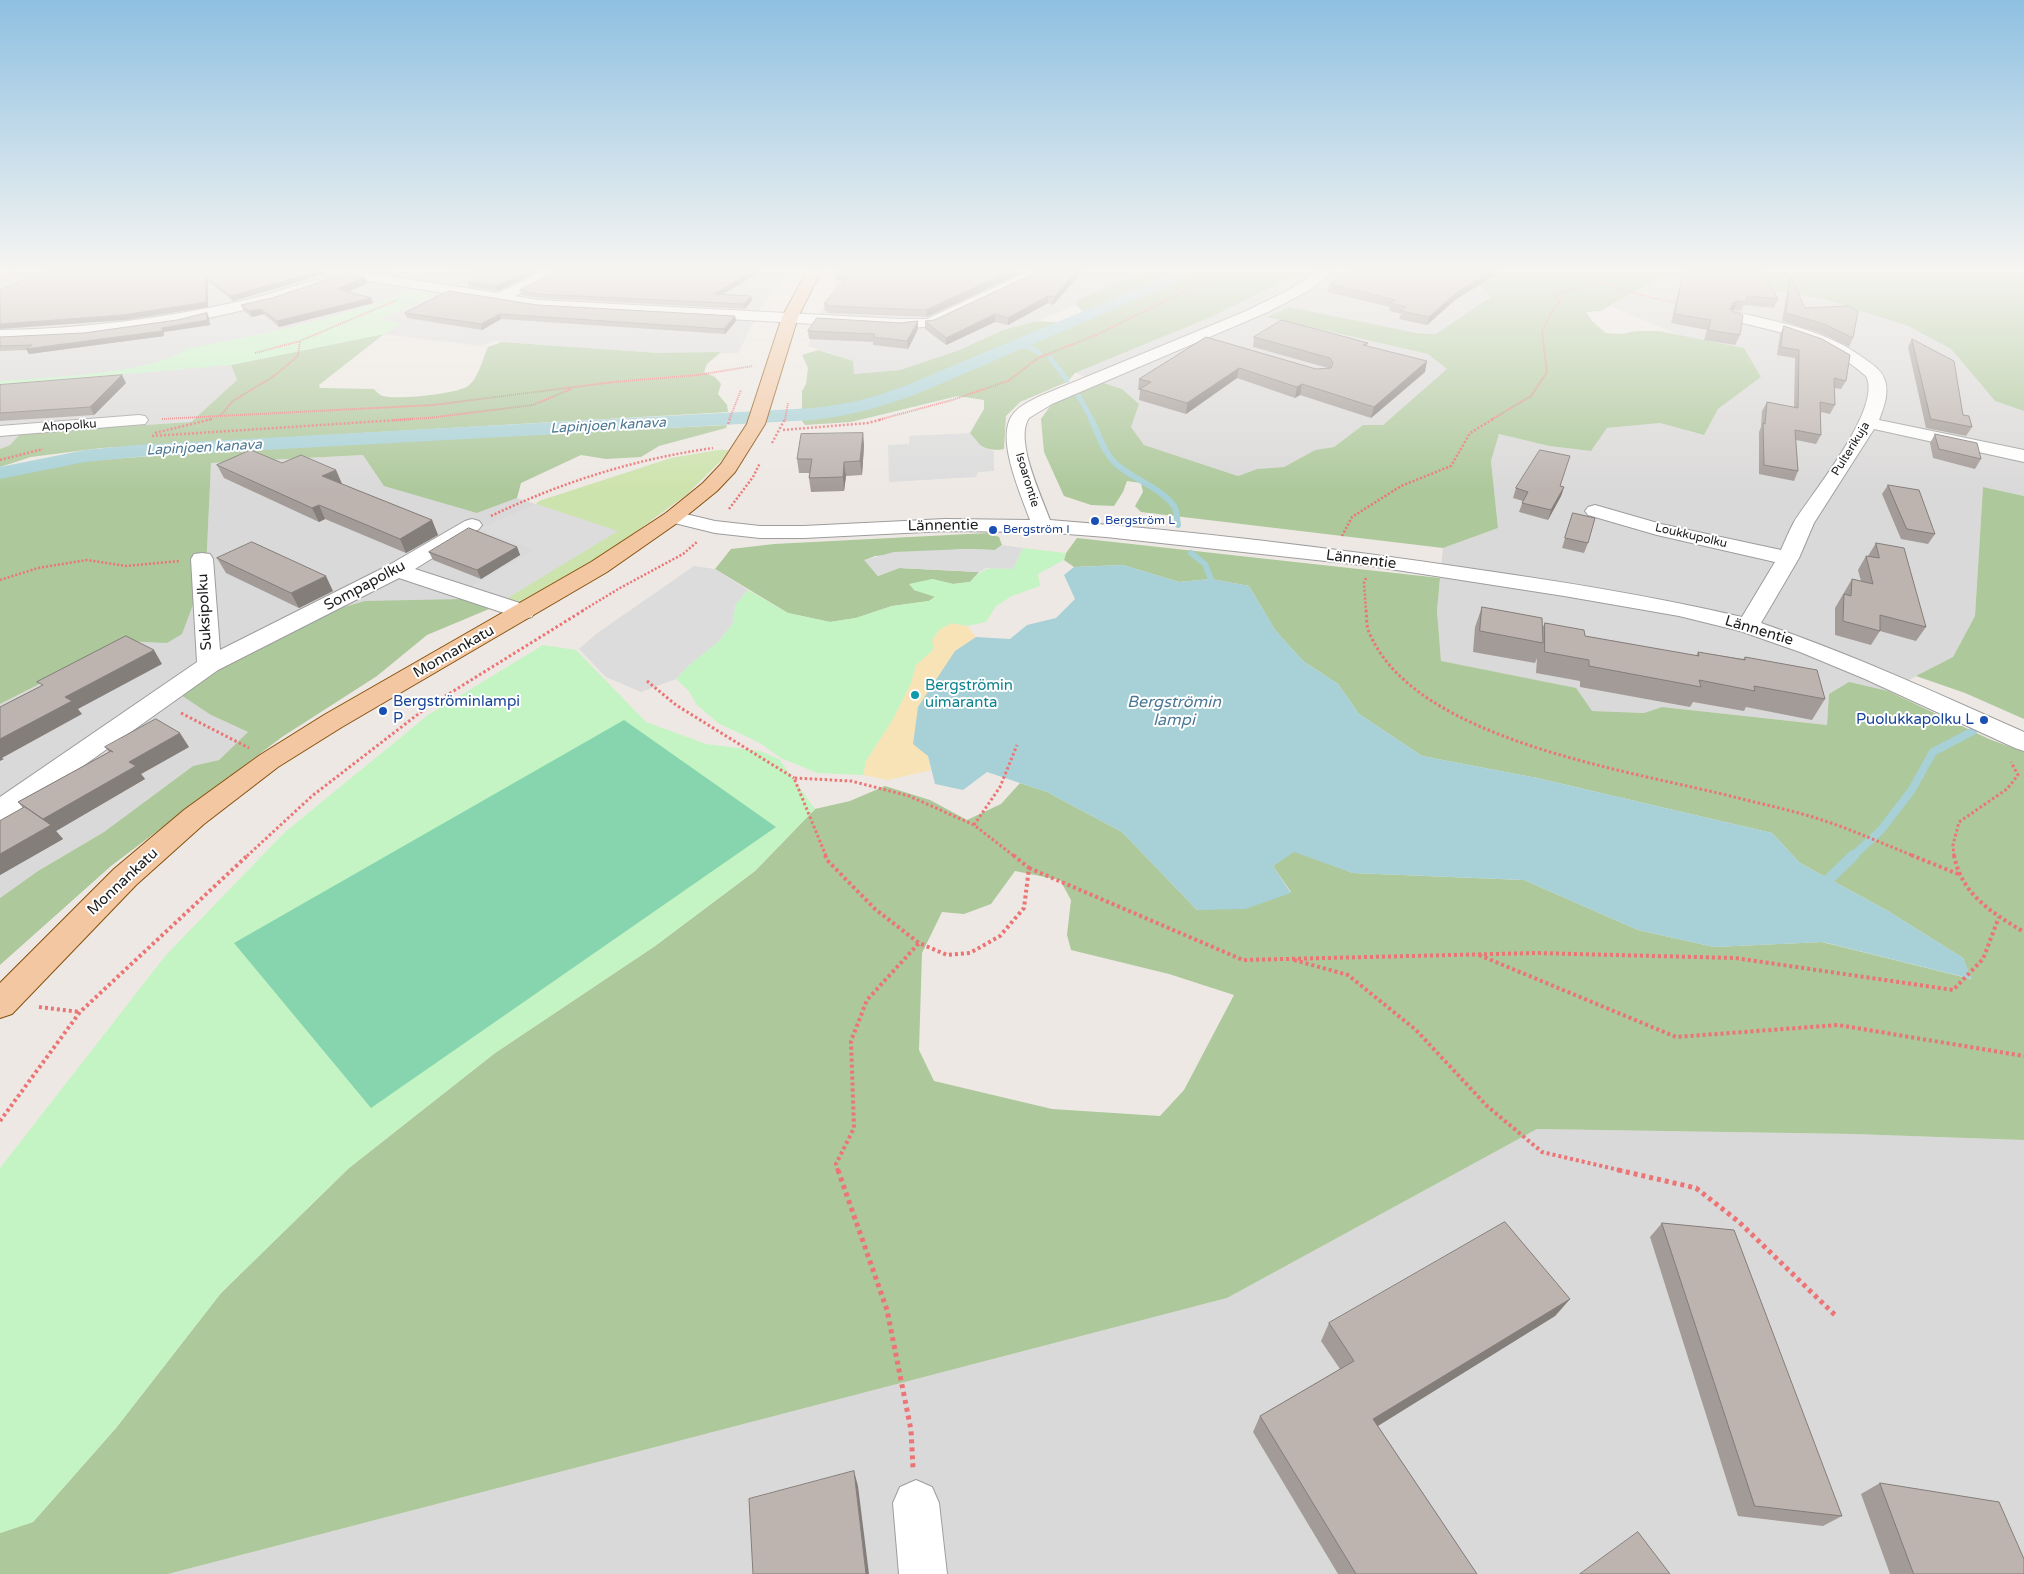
<!DOCTYPE html>
<html>
<head>
<meta charset="utf-8">
<style>
	body { margin:0 }
	canvas { display:block; background:#ede8e3 }
</style>
</head>
<body>
<canvas width="2024" height="1574"></canvas>
<script>
const ctx = document.querySelector('canvas').getContext('2d');
ctx.lineJoin = 'round';
function fill(path, color) {
  ctx.fillStyle = color;
  ctx.fill(path, 'evenodd');
}
function strokePath(path, color, width, dash) {
  ctx.strokeStyle = color;
  ctx.lineWidth = width;
  ctx.lineCap = dash ? 'butt' : 'round';
  ctx.setLineDash(dash || []);
  ctx.stroke(path);
}
function write(font, color, halo, rows, align = 'center') {
  ctx.font = font + ' "Varela Round",sans-serif';
  ctx.lineWidth = 4;
  ctx.setLineDash([]);
  ctx.textBaseline = 'middle';
  ctx.strokeStyle = halo;
  ctx.fillStyle = color;
  for (const [text, x, y, turn = 0] of rows) {
    ctx.save();
    ctx.translate(x, y);
    ctx.rotate((+turn || 0) * Math.PI / 180);
    ctx.textAlign = isNaN(turn) ? turn : align;
    if (halo) ctx.strokeText(text, 0, 0);
    ctx.fillText(text, 0, 0);
    ctx.restore();
  }
}
const residential = new Path2D(`
	M0,271H788L762,305L738,353H659L494,341L480,346L384,334L231,366L237,380L191,422L21,433L10,445L0,449Z
	M842,271H1147L1077,300L1076,305L1037,321L1003,330L957,351L900,370L853,374V361L808,346L819,315Z
	M1305,271H1512L1509,273L1485,274L1490,296L1436,334L1268,316L1428,354L1448,369L1383,425H1363L1334,447L1315,450L1284,467L1257,469L1238,476L1144,445L1131,427L1122,389L1075,373L1211,317Z
	M1657,278L1719,281L1824,299L1908,326L1951,349L1995,401L2024,411V496L1983,487L1975,616L1953,657L1888,691L1849,683L1829,694L1827,725L1662,707L1644,713L1592,711L1441,661L1437,611L1443,548L1498,528L1491,461L1499,434L1549,446L1591,451L1607,428L1660,423L1704,435L1718,409L1761,377L1744,348L1683,337L1611,306Z
	M363,455L477,513L517,498L618,531L489,609L464,599L425,601L211,715L248,732L219,760L193,766L104,832L38,871L0,898V704L124,641L206,570L211,463Z
	M1537,1129L1853,1134L2024,1140V1574H168L1227,1298Z`);
const grass = new Path2D(`
	M718,450H728L730,452L686,495L623,541L545,592L525,602H515L504,600L617,531L536,504L539,501L671,458Z`);
const forest = new Path2D(`
	M1147,271H1305L1211,317L1075,373L1067,382L1020,402L1006,416L1004,449C989,452 977,447 970,433L984,409V400L958,396L851,422L805,425L802,421V391L806,384L808,368L802,355L818,350L853,361L854,374L900,370L957,351L1003,330L1037,321L1067,323L1087,316L1076,305L1077,300Z
	M1512,271H2024V411L1995,401L1951,349L1908,326L1824,299L1720,281L1658,278L1601,311L1586,312L1592,321L1606,333L1622,334L1636,331H1659L1744,348L1761,377L1718,409L1704,435L1660,423L1607,428L1591,451L1549,446L1499,434L1491,461L1498,528L1443,548L1141,512L1135,506L1143,492L1141,483L1127,481L1123,492L1114,506L1091,505L1064,496L1044,452L1041,419L1053,402L1101,382L1122,389L1139,404L1131,427L1144,445L1238,476L1257,469L1284,467L1315,450L1334,447L1363,425H1383L1447,369L1428,354L1267,317L1289,307L1417,333L1436,334L1490,297L1479,284L1485,274L1509,273Z
	M384,334L319,385L320,388L374,389C377,392 379,395 383,396C396,400 457,394 468,386C478,379 483,358 488,347L502,342L659,353L721,352L707,364L704,372L715,377L721,384L718,394L727,405L728,412L101,448L31,457L0,467V449L10,445L21,433L191,422L237,380L231,365Z
	M727,425L726,428L659,446L641,457L606,459L581,455L521,483L517,498L477,513L384,486L363,455L211,463L206,570L182,634L167,643L124,641L0,704V478L81,461L256,449Z
	M1983,487L2024,496V719L1965,693L1916,676L1953,657L1975,616Z
	M988,533L999,537L1002,545L995,550L965,549L875,556L865,560L878,576L899,568L979,572L970,582L953,584L932,579L914,590L936,596L929,601L892,606L856,618L830,622L788,613L715,569L731,549L774,544Z
	M1077,538L1440,578L1437,611L1441,661L1576,688L1592,711L1644,713L1662,707L1827,725L1829,694L1849,682L1888,691L1989,739L2024,752V1140L1853,1134L1537,1129L1227,1298L168,1574H0V1533L33,1522L116,1428L221,1293L349,1168L495,1053L655,946L755,871L815,809L850,801L885,786L930,800L967,820L1001,804L1020,783L1047,792L1122,832L1197,910L1291,892L1273,866L1294,851L1353,873L1524,880L1638,930L1714,947L1822,942L1971,979L1963,958L1888,911L1800,863L1772,833L1537,778L1422,756L1359,714L1338,684L1303,661L1275,630L1249,586L1211,579L1179,582L1123,565L1074,567L1064,560L1066,553ZM1015,871L1060,880L1071,900L1067,935L1071,950L1169,974L1234,995L1184,1090L1160,1116L1052,1109L934,1081L919,1050L922,953L942,912L964,914L991,904Z
	M464,599L489,609L427,635L377,676L282,737L111,866L0,965V898L38,871L104,832L193,766L219,760L248,732L211,715L181,695L228,660L327,612L365,601Z`);
const sand = new Path2D(`
	M952,623L967,626L976,637L955,651L928,756L931,770L888,780L863,775L866,761L893,719L911,683L916,665L934,649L931,640L939,630Z`);
const park = new Path2D(`
	M412,290L438,294L381,319L402,324L384,334L231,365L0,385V381C40,378 158,373 186,349C264,334 338,319 412,290Z
	M1023,548L1066,553L1064,560L1038,574L1040,586L1012,596L996,606L986,622L967,626L952,623L939,630L932,640L934,649L916,665L911,683L893,719L866,761L863,775L817,773L781,758L760,743L718,723L696,704L689,691L676,679L687,667L719,641L733,623L735,605L748,590L788,613L830,622L856,618L892,606L929,601L935,597L914,590L909,584L932,579L953,584L970,582C985,565 991,568 1013,569Z
	M543,645L576,650L646,722L706,744L760,751L779,759L815,809L755,871L655,946L495,1053L349,1168L221,1293L116,1428L33,1522L0,1533V1168L166,955L285,832L428,715Z`);
const pitch = new Path2D(`
	M624,720L776,827L371,1108L234,943Z`);
const parking = new Path2D(`
	M970,433L982,447L994,451V471L978,472L976,477L889,482L888,445L909,444V436Z
	M536,504L618,531L504,600L470,587L534,550L479,529Z
	M1002,545L1023,548L1013,569L986,568L979,572L899,568L878,576L864,560L894,552L965,549L995,550Z
	M694,566L715,569L748,590L735,605L733,623L719,641L687,667L676,679L641,692L606,677L579,649L596,634Z`);
const water = new Path2D(`
	M1123,565L1179,582L1211,579L1249,586L1275,630L1303,661L1338,684L1359,714L1422,756L1537,778L1772,833L1800,863L1888,911L1963,958L1972,979L1823,942L1714,947L1638,930L1524,880L1353,873L1294,852L1273,866L1291,893L1245,909L1197,910L1122,832L1047,792L987,772L963,790L935,784L928,756L913,744L918,707L955,651L976,637L1010,639L1027,625L1056,618L1075,599L1064,575L1074,567Z`);
const streamFar3 = new Path2D(`
	M1022,344L1040,353
	M1050,358L1067,380
	M1078,395L1092,420`);
const streamFar2 = new Path2D(`
	M1091,419C1099,434 1103,451 1115,463C1132,479 1160,487 1174,506C1177,511 1177,520 1178,525
	M1191,553L1205,564L1211,579`);
const streamFar1 = new Path2D(`
	M1853,856L1881,830L1911,791L1933,752L1973,731`);
const stream = new Path2D(`
	M1829,879L1854,855`);
const canal = new Path2D(`
	M1179,271H1198L1196,274L919,393C882,407 853,415 813,420L136,457L85,462L0,479V467L85,450L136,445L813,408C849,404 873,398 907,385Z`);
const pathFar4 = new Path2D(`
	M1583,271C1613,289 1644,297 1678,303
	M0,280L8,277L14,271
	M255,353L300,341L397,300
	M220,416L233,401L274,376L298,356L300,341
	M162,419L433,405L614,382L698,375L753,366
	M207,420L212,419
	M394,420L428,418L533,405L571,389
	M729,420L741,390
	M785,420L788,403
	M878,420L952,400L1008,381L1038,358L1096,335L1225,271
	M1491,420L1531,396L1547,372L1542,332L1552,311L1560,301L1553,294L1602,283`);
const pathFar3 = new Path2D(`
	M728,424L730,419
	M783,430L868,423L883,419
	M155,433L212,419
	M152,436L413,419
	M772,443L785,419
	M0,460L43,449
	M729,509L753,477L760,463
	M491,516C562,482 635,459 713,448
	M1342,536L1352,517L1401,486L1451,466L1470,433L1493,419
	M1366,578L1364,583L1366,611
	M0,580L38,568L87,560L126,566L179,561
	M582,611L620,588L683,554L697,542`);
const pathFar2 = new Path2D(`
	M1366,610C1367,617 1366,626 1369,632C1414,742 1635,771 1738,798C1766,805 1795,811 1822,820C1853,830 1883,844 1914,856
	M647,681L676,705L794,778
	M181,713L249,748
	M974,825L1000,787L1017,745
	M247,856L312,796L426,708L584,610
	M826,856L794,778L851,781L909,796L974,825L1014,856
	M1954,856L1953,845L1959,822L2007,789L2018,775L2011,762`);
const pathFar1 = new Path2D(`
	M825,855L827,860L875,909L919,943L947,955L970,953L1000,936L1024,908L1029,868L1013,855
	M1911,855L1958,874
	M1954,855C1961,894 1992,913 2024,932
	M1029,868L1243,960L1536,953L1735,958L1953,990L1983,959L1999,917
	M1479,955L1676,1037L1838,1025L2024,1056
	M1294,960L1348,975L1416,1030L1487,1106L1542,1152L1623,1171
	M39,1007L80,1012
	M0,1121L80,1012L248,855
	M838,1171L836,1164L854,1128L851,1041L867,1000L919,943`);
const path = new Path2D(`
	M838,1170L887,1310L911,1430L913,1468
	M1618,1170L1696,1188L1739,1222L1835,1315`);
const minor = new Path2D(`
	M324,271H356L498,293L543,271H560L558,274L515,296L539,300L901,319H927L1029,271H1046L1044,274L934,326L901,329L539,308L331,275Z
	M1319,271H1335L1308,291L1268,312L1052,404L1029,418C1014,440 1042,497 1050,520C1192,531 1334,548 1474,569C1564,582 1653,596 1742,617L1775,562L1657,535L1588,515L1585,511L1588,507L1595,505L1661,524L1781,550C1785,541 1789,531 1794,522C1812,493 1883,408 1866,376C1824,339 1782,333 1730,320L1727,317L1730,314L1735,312C1781,322 1827,331 1865,359C1872,364 1881,370 1884,378C1890,391 1884,407 1879,420L2024,450V462L1874,429L1814,523L1799,558L1761,623C1851,654 1937,693 2024,732V751L2015,748L1865,679L1800,652L1740,631L1679,616L1564,596L1371,566L1106,537L1042,532L945,531L804,538H760L715,533L666,521L663,517L666,513L673,511L715,521L760,526H804L945,519L1030,520C1021,495 998,444 1010,419C1016,407 1028,402 1040,396L1244,312L1285,292Z
	M316,280L321,281L323,284L321,287C219,323 107,338 0,340V330C83,329 165,318 246,300C270,294 293,286 316,280Z
	M139,415L145,416L148,420L145,424L0,436V426Z
	M472,519L479,521L482,525L479,529L415,569L532,607L535,612L532,617L524,619L516,617L399,578L218,670L10,818L0,821V797L197,662L191,559L194,554L202,553L210,554L213,559L220,650L389,565L465,521Z
	M916,1480L932,1487L939,1503L947,1574H899L893,1503L900,1487Z`);
const major = new Path2D(`
	M807,271H821L798,317L765,424L735,472L717,491L680,521L607,572L342,727L278,767L204,824L136,885L12,1014L0,1018V983L114,869L184,810L260,755L324,715L591,562L666,513L703,483L721,464L747,424L782,317Z`);
const wall = new Path2D(`
	M47,271H324L325,274L233,301L208,281V307L125,320Z
	M369,271H393L387,274Z
	M445,271H539L498,291L469,287L468,282L480,276Z
	M835,271H1025L927,317L827,313V311H825L824,303L845,282L836,280Z
	M1040,271H1083L1053,305L1048,303L1008,325L995,322L946,345L925,329V321L934,320Z
	M1683,271H1762L1778,299L1774,308L1744,305L1741,311L1734,310L1732,311L1740,335L1735,345L1704,340L1707,330L1671,323Z
	M364,277L367,283L348,292L373,303L279,327L264,314L252,317L244,311L241,305Z
	M1791,278L1805,308L1853,338L1849,347L1820,333L1782,321L1788,285Z
	M1330,284L1455,300L1427,325L1399,319L1401,314L1389,311L1390,307L1328,292Z
	M520,290L722,294L752,300L745,309L539,298L521,295Z
	M537,305L735,316L736,321L725,334L501,319L482,330L407,318L405,313Z
	M207,313L209,318L210,325L164,332V336L29,354L27,350L0,351V337L84,333L177,320Z
	M918,321V329L908,349L873,345V342L809,339L808,331Z
	M1784,326L1846,381L1841,389L1834,388L1835,405L1830,414L1821,412V435L1816,444L1796,440L1798,471L1794,481L1759,474V432L1761,427L1762,411L1767,402L1794,407L1795,358L1777,355L1780,334Z
	M1206,337L1316,369L1328,368L1253,347L1254,337L1368,343L1367,346L1425,372L1371,418L1300,395L1295,398L1237,378L1186,414L1139,400L1140,390H1138L1139,379Z
	M1912,339L1963,415L1972,427L1966,436L1926,428L1908,347Z
	M126,383L94,415L0,421V385Z
	M863,433L864,446L862,475L846,476L844,491L811,492L809,478L810,473H799L797,459Z
	M1935,434L1981,459L1975,469L1933,458L1930,443Z
	M282,463L336,470L342,484L432,520L438,535L406,553L325,519L319,522L224,478L217,465Z
	M1888,485L1935,534L1928,544L1901,539L1882,494Z
	M1560,486L1564,487L1561,496L1548,520L1519,512L1523,501L1513,498L1516,488Z
	M1573,513L1588,543L1584,553L1562,548Z
	M1876,543L1926,627L1916,641L1880,631L1871,645L1835,635V608L1852,579L1861,581L1858,570L1866,556H1868Z
	M517,547L520,555L481,579L433,560L429,552Z
	M217,558L333,591L299,608L226,573Z
	M1482,607L1542,628L1545,623L1585,636L1696,656L1698,652L1743,659L1745,657L1825,699L1812,720L1746,707L1744,711L1693,702L1690,707L1580,687V681L1536,673L1537,658L1535,663L1473,652L1475,627Z
	M105,747H189L141,774L145,779L56,831L63,839L0,875V821L23,808L18,802L109,752Z
	M1662,1223L1842,1516L1823,1526L1738,1516L1650,1237Z
	M1570,1299L1555,1316L1378,1426L1477,1574H1338L1253,1432L1260,1416L1340,1369L1321,1341L1329,1323Z
	M1880,1483L2024,1574H1890L1861,1494Z`);
const shadedWall = new Path2D(`
	M320,271H324L325,274L233,301L230,296Z
	M386,271H393L387,274Z
	M529,271H539L498,291L496,286Z
	M754,271H762L715,299L714,294Z
	M1010,271H1025L927,317L926,310Z
	M1077,271H1083L1053,305L1054,297Z
	M1492,271H1502L1455,300L1427,325L1429,317L1457,292Z
	M205,276L208,281V307L125,320L0,329V324Z
	M364,277L367,283L341,295L338,289Z
	M751,296L752,300L745,309L744,304Z
	M1048,296V303L1008,325V318Z
	M371,298L373,303L279,327L277,321Z
	M1738,301L1734,310L1729,313L1733,303Z
	M261,309L264,314L252,317L249,311Z
	M207,313L209,318L210,325L164,332V336L29,354L26,349L162,328Z
	M500,314L501,319L482,330L481,324Z
	M995,314V322L946,345V338Z
	M735,316L736,321L725,334L724,329Z
	M918,321V329L908,349L907,341Z
	M1427,361L1425,372L1371,418L1374,407Z
	M1239,368L1237,378L1186,414L1187,403Z
	M122,375L126,383L94,415L90,407Z
	M1302,384L1300,395L1295,398L1297,387Z
	M863,433L864,446L862,475L860,461Z
	M844,462L846,476L844,491L843,477Z
	M336,470L342,484L322,476Z
	M1564,487L1561,496L1548,520L1551,510Z
	M319,505L325,519L319,522L312,508Z
	M432,520L438,535L406,553L400,539Z
	M517,547L520,555L481,579L477,570Z
	M326,576L333,591L299,608L291,593Z
	M154,650L162,664L78,709L82,714L2,758L4,759L0,761V739L65,697Z
	M180,733L189,747L141,774L145,779L56,831L63,839L0,875V854L49,826L43,819L129,762Z
	M1570,1299L1555,1316L1363,1435L1373,1419Z
	M854,1471L858,1486L869,1574H866Z`);
const building = new Path2D(`
	M47,271H320L230,296L205,276L206,302L123,315L0,324V290Z
	M473,271H529L496,286L468,282L486,273Z
	M558,271H754L714,294L751,296L744,304L538,294L520,290Z
	M838,271H1010L926,310L826,306L828,304L824,303L851,275L835,273Z
	M1040,271H1077L1054,297L1048,296L1008,318L995,314L946,338L925,321L934,320Z
	M1352,271H1492L1457,292L1429,317L1401,311L1406,307L1390,303L1395,300L1330,284Z
	M1684,271H1762L1778,299L1747,296L1746,302L1738,301L1733,303L1730,309L1734,312L1743,315L1740,335L1708,330L1711,320L1675,314Z
	M345,274L364,277L338,289L371,298L277,321L261,309L249,311L241,305L272,298Z
	M1791,278L1805,308L1848,306L1858,311L1853,338L1824,324L1786,313Z
	M449,291L537,305L735,316L724,329L500,314L481,324L405,313Z
	M207,313V320L162,328V331L26,349L32,345L0,346V337L84,333L177,320Z
	M817,318L900,323L918,321L907,341L873,337L875,334L808,331Z
	M1282,320L1368,343L1363,345L1427,361L1374,407L1302,384L1297,387L1239,368L1187,403L1140,389L1151,382L1139,379L1206,337L1316,369L1331,368L1333,363L1330,358L1254,337Z
	M1784,326L1822,339L1850,355L1846,381L1834,378L1835,405L1820,402L1821,435L1795,430L1798,471L1764,465L1763,423L1765,424L1767,402L1798,408L1799,350L1781,347Z
	M1912,339L1954,361L1963,415L1969,416L1972,427L1931,419Z
	M122,375L90,407L0,413V385Z
	M863,433L860,461L844,462L843,477L809,478L812,459H797L801,434Z
	M1935,434L1977,443L1981,459L1939,449Z
	M251,450L282,463L301,455L336,470L322,476L432,520L400,539L319,505L312,508L217,465Z
	M1540,450L1570,456L1560,486L1564,487L1551,510L1522,503L1528,492L1516,488Z
	M1888,485L1919,490L1935,534L1907,529Z
	M1573,513L1595,518L1588,543L1565,538Z
	M469,528L517,547L477,570L429,552Z
	M252,542L326,576L291,593L217,558Z
	M1876,543L1904,548L1926,627L1880,615V631L1843,621L1844,594L1851,596L1852,579L1873,584L1866,556L1879,558Z
	M1482,607L1542,618L1543,643L1480,631Z
	M1545,623L1584,630L1585,636L1699,656L1698,652L1745,660V657L1817,670L1825,699L1754,686L1755,691L1699,680L1701,687L1589,666V660L1545,652Z
	M126,636L154,650L65,697L72,701L0,739V707L43,685L37,682Z
	M156,719L180,733L129,762L136,766L43,819L18,802L111,751L113,752L105,747Z
	M25,807L51,825L0,854V821Z
	M1505,1222L1570,1299L1373,1419L1477,1574H1356L1260,1416L1354,1361L1329,1323Z
	M1662,1223L1734,1230L1842,1516L1755,1506Z
	M854,1471L866,1574H753L749,1499Z
	M1880,1483L1999,1502L2024,1559V1574H1914Z
	M1638,1532L1670,1574H1580Z`);
const markers = [
	[1095,521,5,"#1a4fb4"],
	[993,530,5,"#1a4fb4"],
	[915,695,5,"#0f9aa8"],
	[383,711,5,"#1a4fb4"],
	[1984,720,5,"#1a4fb4"]
];
const farStreetnames = [
	["Ahopolku",69,426,-4],
	["Pulterikuja",1851,449,-58],
	["Isoarontie",1027,480,73],
	["Loukkupolku",1691,536,13]
];
const farTransitnames = [
	["Bergström L",1105,521],
	["Bergström I",1003,530]
];
const farWaternames = [
	["Lapinjoen kanava",608,426,-3],
	["Lapinjoen kanava",204,448,-3]
];
const streetNames = [
	["Lännentie",943,526,-1],
	["Lännentie",1361,560,7],
	["Sompapolku",365,586,-28],
	["Suksipolku",205,612,-93],
	["Lännentie",1759,631,17],
	["Monnankatu",454,652,-30],
	["Monnankatu",123,882,-43]
];
const cultureNames = [
	["Bergströmin",925,686],
	["uimaranta",925,703]
];
const transitNames = [
	["Bergströminlampi",393,702],
	["P",393,719],
	["Puolukkapolku L",1974,720,"right"]
];
const waterNames = [
	["Bergströmin",1174,703],
	["lampi",1174,721]
];
fill(residential, '#dad9d9');
fill(grass, '#cde3ad');
fill(forest, '#adc89b');
fill(sand, '#f8e3b6');
fill(park, '#c4f4c3');
fill(pitch, '#87d5ae');
fill(parking, '#dcdcdc');
fill(water, '#a7d1d7');
strokePath(streamFar3, '#a7d1d7', 5);
strokePath(streamFar2, '#a7d1d7', 6);
strokePath(streamFar1, '#a7d1d7', 8);
strokePath(stream, '#a7d1d7', 11);
fill(canal, '#a7d1d7');
strokePath(minor, '#9d9d9d', 2);
strokePath(major, '#87510d', 2);
strokePath(pathFar4, '#ec7475', 2, [1, 1]);
strokePath(pathFar3, '#ec7475', 2.5, [2, 2]);
strokePath(pathFar2, '#ec7475', 3, [2.5, 2.5]);
strokePath(pathFar1, '#ec7475', 4, [3, 3]);
strokePath(path, '#ec7475', 5, [4, 4]);
fill(minor, '#fff');
fill(major, '#f3c7a2');
fill(wall, '#a39b97');
fill(shadedWall, '#847e7b');
fill(building, '#bdb4b0');
strokePath(building, '#847e7b', 1);
const sky = ctx.createLinearGradient(0, 0, 0, 491);
sky.addColorStop(0, '#8ec0e1');
sky.addColorStop(0.55, '#f7f5f2');
sky.addColorStop(1, '#f7f5f200');
ctx.fillStyle = sky;
ctx.fillRect(0, 0, 2024, 491);
for (const [x, y, r, color] of markers) {
  const dot = new Path2D();
  dot.arc(x, y, r, 0, 2 * Math.PI);
  ctx.fillStyle = color;
  ctx.fill(dot);
  strokePath(dot, '#fff', 2);
}
write('12px', '#1c1c1c', '#fff', farStreetnames);
write('12px', '#164399', '#fff', farTransitnames, 'left');
write('italic 14px', '#4c7894', '#fff', farWaternames);
write('15px', '#1c1c1c', '#fff', streetNames);
write('15px', '#0d838f', '#fff', cultureNames, 'left');
write('15px', '#164399', '#fff', transitNames, 'left');
write('italic 16px', '#4c7894', '#fff', waterNames);
</script>
</body>
</html>
